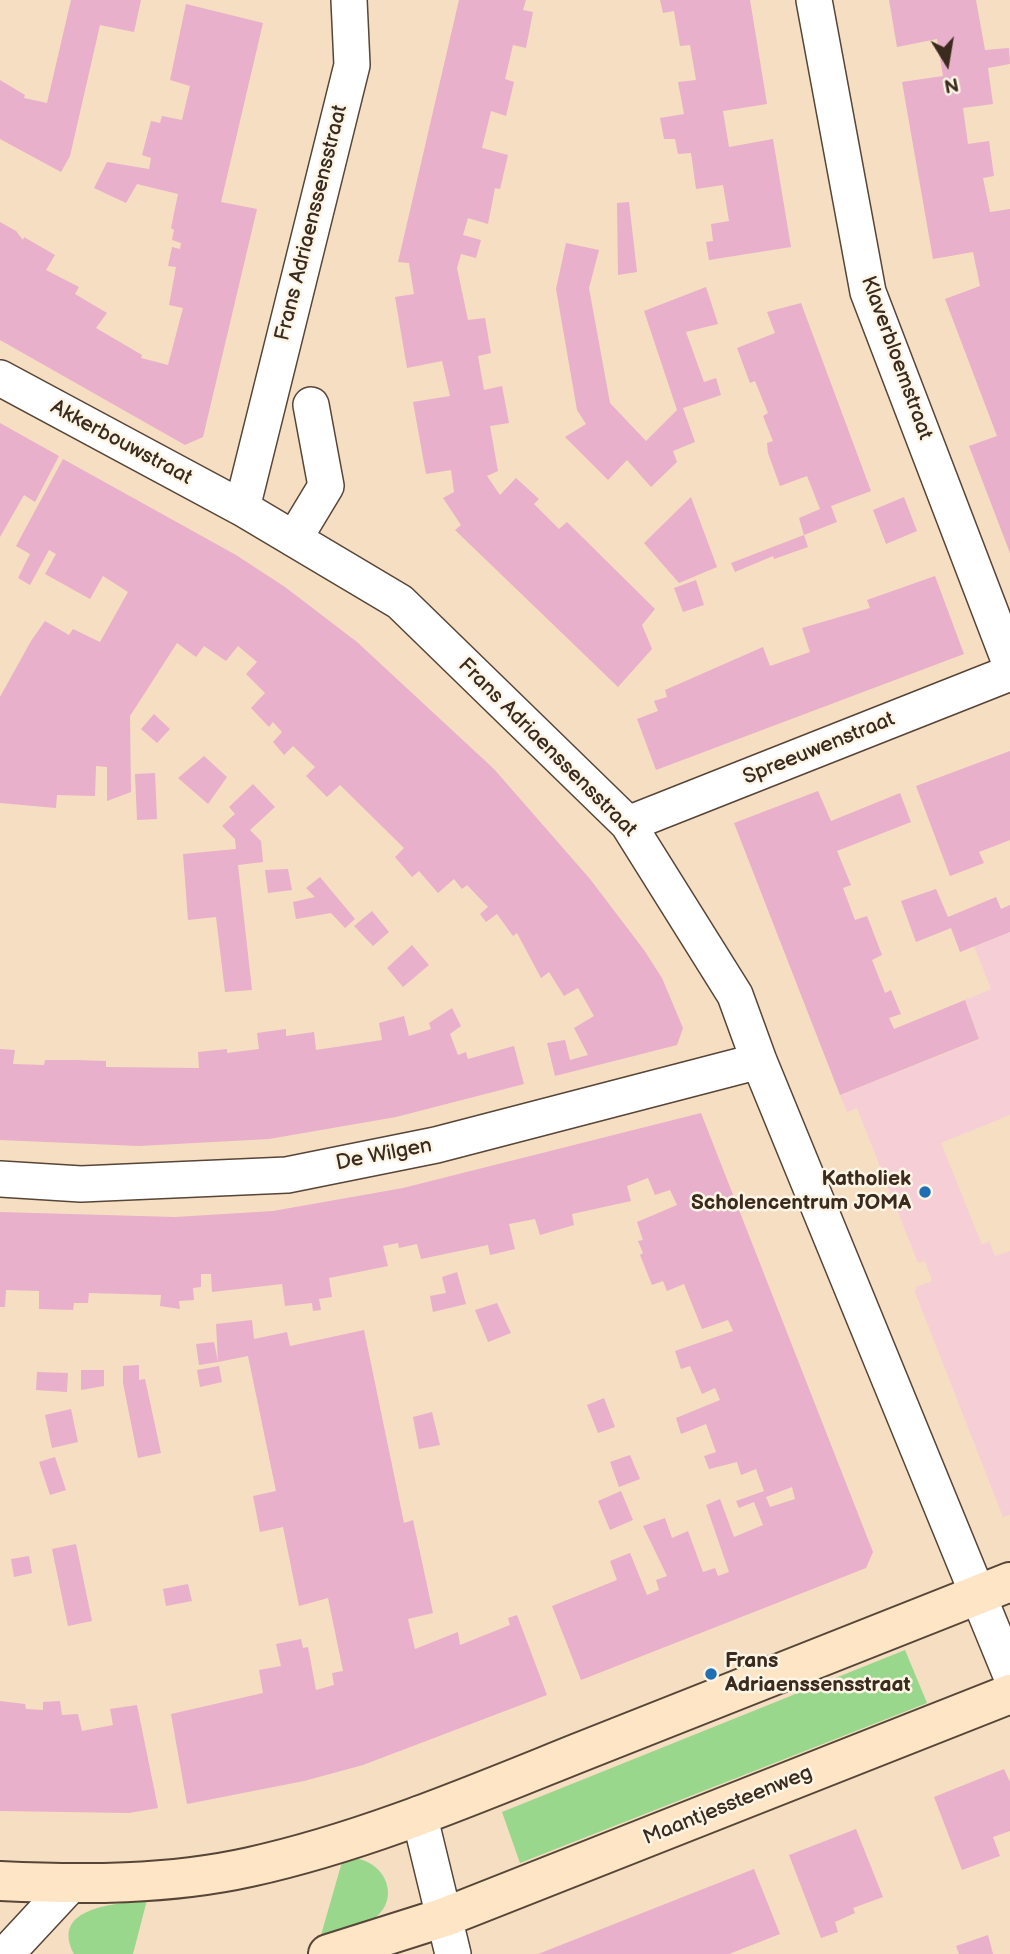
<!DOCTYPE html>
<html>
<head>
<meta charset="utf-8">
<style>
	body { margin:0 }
	#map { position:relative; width:1010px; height:1954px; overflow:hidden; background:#f5dec2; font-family:"Balsamiq Sans",sans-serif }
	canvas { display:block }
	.north { position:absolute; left:912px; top:28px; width:70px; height:70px; -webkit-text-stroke:5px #fcf5e5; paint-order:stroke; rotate:169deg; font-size:19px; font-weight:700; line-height:28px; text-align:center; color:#3b2a1e }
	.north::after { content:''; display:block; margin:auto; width:24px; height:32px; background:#3b2a1e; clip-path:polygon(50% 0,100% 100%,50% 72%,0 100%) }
</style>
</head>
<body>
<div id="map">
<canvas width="1010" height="1954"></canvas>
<div class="north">N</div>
</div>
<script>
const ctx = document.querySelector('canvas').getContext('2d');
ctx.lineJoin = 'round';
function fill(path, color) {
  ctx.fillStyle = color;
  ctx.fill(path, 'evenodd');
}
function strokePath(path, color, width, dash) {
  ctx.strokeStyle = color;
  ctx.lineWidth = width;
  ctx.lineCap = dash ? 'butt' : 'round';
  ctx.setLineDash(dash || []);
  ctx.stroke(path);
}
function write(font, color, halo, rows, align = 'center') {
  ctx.font = font + ' "Balsamiq Sans",sans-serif';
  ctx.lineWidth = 5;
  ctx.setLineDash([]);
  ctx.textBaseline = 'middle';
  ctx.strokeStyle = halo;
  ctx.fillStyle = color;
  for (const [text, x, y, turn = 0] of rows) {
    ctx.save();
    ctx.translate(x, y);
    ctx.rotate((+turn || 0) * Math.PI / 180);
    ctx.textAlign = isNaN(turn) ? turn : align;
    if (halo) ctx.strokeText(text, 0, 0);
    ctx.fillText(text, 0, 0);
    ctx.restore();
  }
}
const built = new Path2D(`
	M1010,932V1115L941,1143L982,1245L989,1241L995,1256L1010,1251V1515L1003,1517L915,1292L916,1287L932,1281L925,1261L918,1263L857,1108L847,1112L840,1095L979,1040L965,1000L991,989L974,946Z`);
const green = new Path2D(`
	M905,1650L927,1703L520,1863L502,1812Z
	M359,1859C386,1865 400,1898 375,1918C362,1929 337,1931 321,1935L342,1862Z
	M147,1900L133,1954H74C49,1906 118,1904 147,1900Z`);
const building = new Path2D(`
	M71,0H141L134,32L100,25L70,156L61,172L0,139V80L25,95L24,98L47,103Z
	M459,0H526L523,10L533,12L526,48L513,45L505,79L514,82L506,116L491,111L482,148L508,155L500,189L495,188L488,224L468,218L463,235L481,240L476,258L461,254L457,268L468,320L485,318L491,353L478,356L484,390L502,386L509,423L490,426L498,471L487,476L500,495L516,478L539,499L534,504L559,529L567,522L655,609L642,625L652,649L618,687L455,530L461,525L443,498L454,492L451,470L426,474L413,402L450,396L442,361L407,368L395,297L414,294L409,263L398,262Z
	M660,0H750L767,104L723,111L729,147L773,139L791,247L709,260L706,242L713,241L711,224L729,221L723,185L696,189L691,153L678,154L675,139H664L660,118L684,114L678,82L696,80L690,45L680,46L674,11L663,13Z
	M889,0H976L985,50L1009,48L1010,64L988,68L993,104L963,108L968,144L989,141L994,176L983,178L990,212L1010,209V553L969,446L997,436L945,299L980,286L973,252L933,259L902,82L943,76L937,39L897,47Z
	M186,4L263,23L221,202L257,209L203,437L185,445L0,340V222L16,231L23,240L24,237L55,255L46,270L79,287L75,294L107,313L96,328L142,355L141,358L168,365L183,308L169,305L176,267L168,266L172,247L180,249L181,243L172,240L174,230L171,228L178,194L137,184L126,203L94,188L107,162L149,169L151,158L142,155L151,121L160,123L162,116L182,120L190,86L170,80Z
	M629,202L637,272L618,275L617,203Z
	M566,243L599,250L589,288L610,403L646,441L677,410L644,311L706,287L718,324L686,332L704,382L716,378L721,395L683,408L695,442L673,451L677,462L651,487L627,460L608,480L565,437L586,424L577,410L556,289Z
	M801,303L871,491L831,506L837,522L804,535L799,518L820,509L807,476L780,486L768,453L767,443L773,441L763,416L768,413L755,381L750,383L737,348L775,333L767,312Z
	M0,423L59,456L35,502L24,495L0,537Z
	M63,459L236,555L285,587L357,642L494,769L590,879L644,950L662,978L683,1028L677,1045L555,1076L547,1043L565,1040L570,1060L588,1055L574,1028L594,1016L578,988L564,996L549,972L541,978L517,933L513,936L497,914L486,922L480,914L488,907L467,885L462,889L454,879L438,893L419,871L412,877L395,857L404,848L340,785L327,797L306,776L315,767L293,746L284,755L273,742L282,732L273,722L269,727L251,708L265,693L246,674L257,662L238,646L226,661L204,646L196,657L177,643L130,716L131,792L107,801V767L96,766L95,796L57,795L56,808L0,803V697L31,641L45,621L69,635L73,629L100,642L128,592L103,576L90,599L45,574L56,554L49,550L30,585L18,578L30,554L16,546Z
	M691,497L717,567L679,583L644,543Z
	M904,497L917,531L886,544L873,510Z
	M804,535L808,547L774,559L773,556L735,572L731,563Z
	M935,576L964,654L656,770L637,719L658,711L654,701L667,697L665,690L763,647L770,666L810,652L802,628L870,608L867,600Z
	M696,580L704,605L683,612L674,588Z
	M154,714L170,729L157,743L141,729Z
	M1010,751V840L979,852L984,863L950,876L916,786Z
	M204,756L227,777L208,804L178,778Z
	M155,773L157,819L137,820L135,774Z
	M253,784L275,807L250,830L261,841L263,862L238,865L252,990L225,992L216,917L188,920L183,854L236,849L235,839L222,826L235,814L229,807Z
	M818,791L831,821L900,793L911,822L837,851L851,885L843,888L855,920L867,916L882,955L872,960L885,993L891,990L901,1014L889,1018L894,1029L965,1000L979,1039L840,1095L734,823Z
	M288,869L292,890L268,893L265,870Z
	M320,877L355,919L345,928L331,913L296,919L293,902L315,897L306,888Z
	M936,889L948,917L996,897L1001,909L1010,905V932L960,952L951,928L916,942L901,901Z
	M372,911L389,932L373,946L354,926Z
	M412,945L429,965L403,987L387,968Z
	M452,1008L461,1026L450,1034L458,1055L466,1052L468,1059L514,1046L524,1084L396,1117L269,1139L139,1146L0,1140V1049L15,1050L13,1064L44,1065L45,1060H76L106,1061V1067L199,1068L198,1052L227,1049V1053L259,1049L257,1033L286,1029V1036L314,1032L316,1050L382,1040L379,1023L404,1016L409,1036L431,1029L429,1023Z
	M701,1113L873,1552L866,1568L581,1680L552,1606L617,1580L610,1561L630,1553L647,1595L659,1590L656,1580L667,1576L643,1526L665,1518L672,1538L688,1531L703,1572L715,1568L718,1576L729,1572L706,1505L720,1499L734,1537L763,1525L754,1502L739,1508L736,1501L764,1491L756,1469L741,1475L737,1462L709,1469L704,1456L716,1452L706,1424L681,1434L676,1418L720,1400L715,1388L702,1394L690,1366L681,1369L675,1351L733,1331L728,1320L702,1329L684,1284L667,1291L663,1281L652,1285L640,1255L643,1253L638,1241L643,1240L637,1222L677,1205L670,1190L655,1195L648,1178L627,1186L631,1201L572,1214L574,1225L540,1235L535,1219L509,1224L515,1249L490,1255L488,1245L421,1259L417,1244L399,1248L398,1243L383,1246L388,1266L329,1278L332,1297L319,1299L321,1310L313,1311L312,1303L285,1306L282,1284L212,1292L211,1274H201V1287L193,1288L194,1300L179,1301L180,1309L160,1306L161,1295L89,1293L88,1303H74L73,1310L39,1309V1291L6,1290L5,1307H0V1212L175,1217L273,1211L403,1188ZM792,1487L795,1499L770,1507L766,1497Z
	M457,1272L466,1304L433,1312L430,1296L446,1293L442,1277Z
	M497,1303L511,1333L488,1342L475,1310Z
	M252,1320L254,1339L287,1332L290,1346L364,1330L404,1523L413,1520L433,1613L408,1619L415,1649L458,1632L460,1645L510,1625L508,1618L517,1615L547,1695L363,1765L304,1781L187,1804L171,1714L263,1693L259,1670L281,1666L276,1644L301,1639L303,1648L308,1647L316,1690L334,1685L332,1673L343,1671L328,1598L299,1606L283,1527L260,1532L253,1496L276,1491L248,1356L218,1362L216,1324Z
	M214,1342L218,1362L199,1365L196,1344Z
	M139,1365V1380L145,1379L161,1453L138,1458L123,1383V1366Z
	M219,1366L222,1382L200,1387L197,1370Z
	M81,1370H104V1386L81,1390Z
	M37,1372L68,1373L67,1392L36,1390Z
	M604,1398L615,1427L598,1433L587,1405Z
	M71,1409L78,1442L52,1448L45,1415Z
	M432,1412L440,1445L419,1449L413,1417Z
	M630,1455L640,1479L619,1487L610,1462Z
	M55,1457L66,1490L50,1495L39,1462Z
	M621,1491L633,1520L610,1530L598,1501Z
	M76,1544L92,1621L68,1626L52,1549Z
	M29,1556L32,1573L14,1577L11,1559Z
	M188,1584L192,1601L166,1606L163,1589Z
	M0,1701L25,1704L26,1709L43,1710V1702L60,1701L62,1715L78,1714L82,1731L113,1725L110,1709L137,1705L158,1808L129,1813L0,1811Z
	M1004,1769L1010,1782V1831L993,1837L1000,1856L962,1870L934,1797Z
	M856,1829L883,1897L853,1908L855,1913L835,1922L838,1932L821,1938L789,1855Z
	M754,1869L780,1934L729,1954H538Z
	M988,1935L993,1954H959L956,1946Z`);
const street = new Path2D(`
	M814,0L868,292L1010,663
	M0,378L242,508L400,602L628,824L735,995L759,1061L1010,1673
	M242,508L352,65L349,0
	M294,539L326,486L311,405
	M628,824L1010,673
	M0,1179L81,1184L287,1175L436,1145L759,1061
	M419,1814L453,1954
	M6,1954L71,1884`);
const secondary = new Path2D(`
	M0,1881C83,1885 169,1885 250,1867C363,1842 471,1796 578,1753C722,1696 866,1639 1010,1582
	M328,1954L445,1917L1010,1694`);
const markers = [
	[925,1192,7,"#1f6fb2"],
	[711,1674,7,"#1f6fb2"]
];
const streetNames = [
	["Frans Adriaenssensstraat",312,223,-76],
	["Klaverbloemstraat",896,358,70],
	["Akkerbouwstraat",121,443,28],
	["Frans Adriaenssensstraat",547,748,45],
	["Spreeuwenstraat",819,749,-22],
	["De Wilgen",384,1155,-11],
	["Maantjessteenweg",728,1806,-22]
];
const poiNames = [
	["Katholiek",911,1180],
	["Scholencentrum JOMA",911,1204],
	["Frans",725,1662,"left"],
	["Adriaenssensstraat",725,1686,"left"]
];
fill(built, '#f6cfd6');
fill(green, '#98d78c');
fill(building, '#e8b0ca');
strokePath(street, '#574537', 38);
strokePath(secondary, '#574537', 42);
strokePath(street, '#fff', 35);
strokePath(secondary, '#fde5c5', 38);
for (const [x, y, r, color] of markers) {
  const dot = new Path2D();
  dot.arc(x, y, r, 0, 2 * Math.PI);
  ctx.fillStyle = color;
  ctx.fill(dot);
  strokePath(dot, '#fcf5e5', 2.5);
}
write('21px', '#3b2a1e', '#fcf5e5', streetNames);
write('bold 21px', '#3b2a1e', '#fcf5e5', poiNames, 'right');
</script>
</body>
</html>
